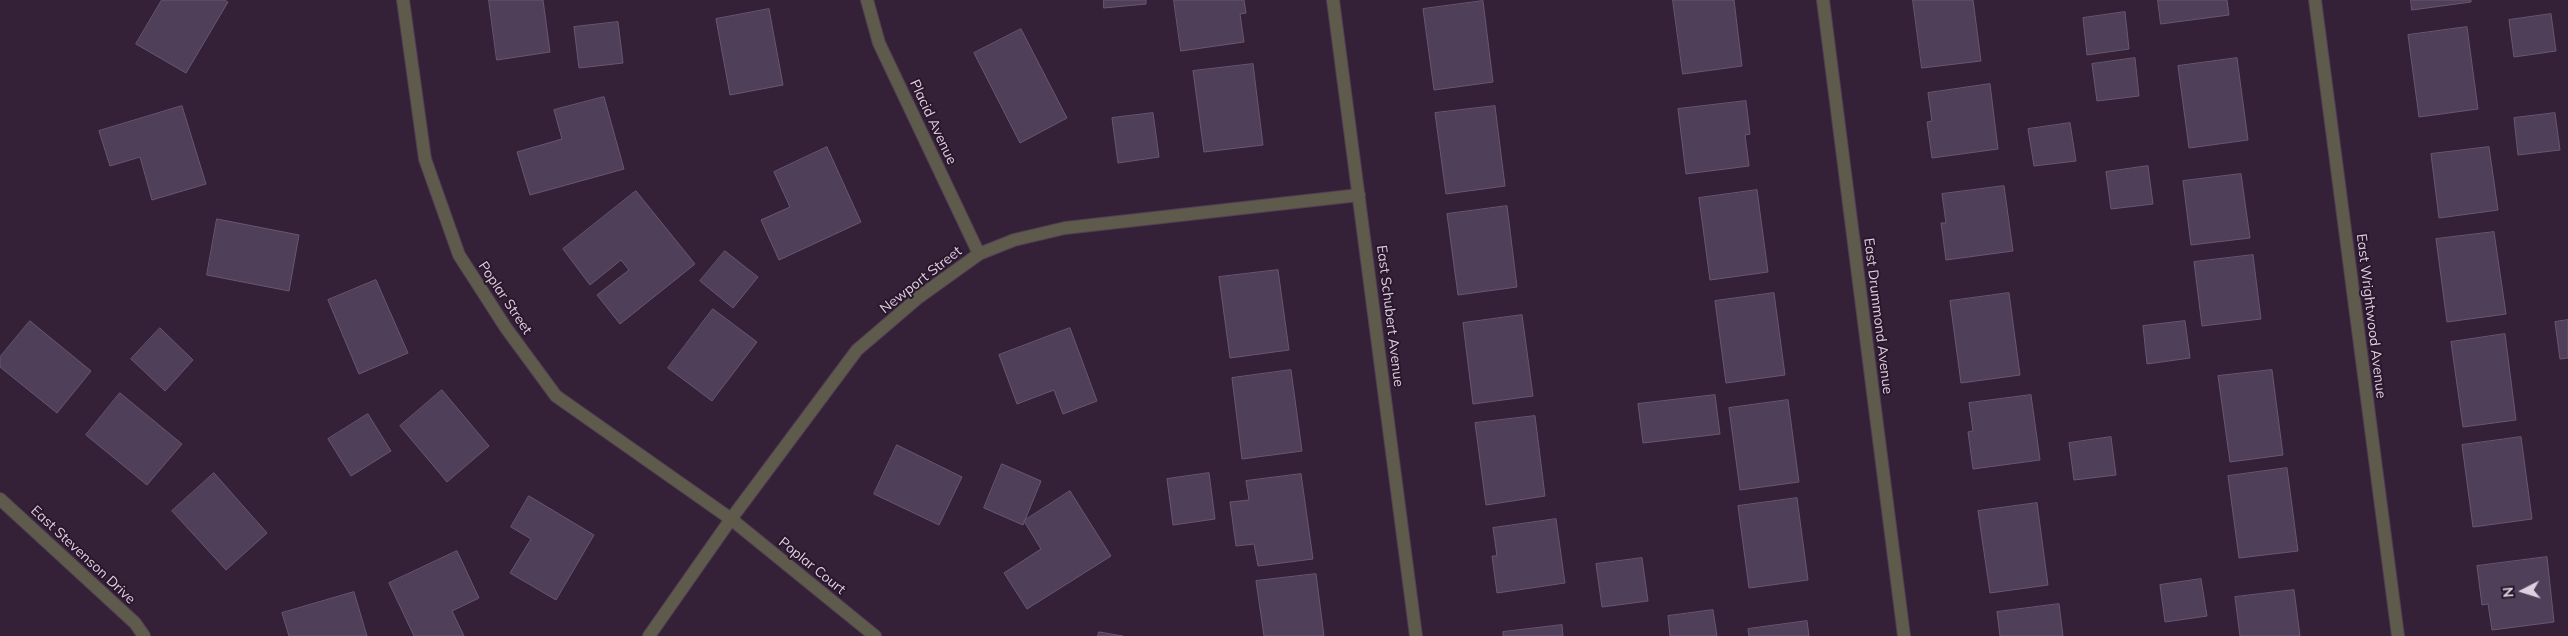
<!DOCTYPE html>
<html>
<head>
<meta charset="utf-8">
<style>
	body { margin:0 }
	#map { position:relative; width:2568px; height:636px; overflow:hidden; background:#352137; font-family:Mulish,sans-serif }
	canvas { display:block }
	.north { position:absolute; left:2498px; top:566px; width:50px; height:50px; -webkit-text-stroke:4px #2b172d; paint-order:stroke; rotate:265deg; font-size:14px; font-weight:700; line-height:20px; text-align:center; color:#ded1df }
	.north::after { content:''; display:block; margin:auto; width:18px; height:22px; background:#ded1df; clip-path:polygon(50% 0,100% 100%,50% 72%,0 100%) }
</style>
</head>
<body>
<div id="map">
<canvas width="2568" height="636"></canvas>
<div class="north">N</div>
</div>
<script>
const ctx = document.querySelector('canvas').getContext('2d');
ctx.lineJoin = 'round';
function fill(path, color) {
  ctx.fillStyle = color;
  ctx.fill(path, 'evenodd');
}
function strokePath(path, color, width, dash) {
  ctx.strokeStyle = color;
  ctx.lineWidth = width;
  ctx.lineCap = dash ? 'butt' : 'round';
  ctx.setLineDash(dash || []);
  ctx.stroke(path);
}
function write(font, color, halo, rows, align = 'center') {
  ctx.font = font + ' Mulish,sans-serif';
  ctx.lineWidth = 4;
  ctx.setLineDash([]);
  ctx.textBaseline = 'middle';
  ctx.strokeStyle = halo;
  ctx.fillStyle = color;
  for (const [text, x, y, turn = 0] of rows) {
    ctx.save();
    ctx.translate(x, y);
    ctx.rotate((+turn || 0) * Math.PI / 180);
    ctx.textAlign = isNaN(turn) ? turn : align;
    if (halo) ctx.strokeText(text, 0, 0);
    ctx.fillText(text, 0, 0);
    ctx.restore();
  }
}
const building = new Path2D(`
	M162,0H224L228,2L186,73L136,44Z
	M489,0H543L550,52L497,60Z
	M1104,0H1146V4L1104,8Z
	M1174,0H1244L1246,13L1240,14L1244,42L1181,51Z
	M1673,0H1734L1742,66L1683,74Z
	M1913,0H1973L1981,61L1922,68Z
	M2158,0H2227L2229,15L2161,24Z
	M2411,0H2471V2L2412,10Z
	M1483,1L1493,82L1434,90L1423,9Z
	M769,9L783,85L730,95L716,19Z
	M2125,12L2129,49L2087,55L2083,18Z
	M2551,14L2556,51L2514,57L2509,20Z
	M618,22L623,63L579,68L574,27Z
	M2467,27L2478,109L2419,117L2408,35Z
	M1021,29L1067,118L1020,143L974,53Z
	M2135,58L2139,96L2097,101L2092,64Z
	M2237,58L2248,140L2189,148L2178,66Z
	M1253,64L1263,145L1204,152L1193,71Z
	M1990,84L1998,149L1932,158L1927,122L1932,121L1928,93Z
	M604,97L624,169L530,195L517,152L562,139L554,110Z
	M1746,101L1750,134L1745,135L1749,166L1686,174L1678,109Z
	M182,106L206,184L152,200L140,157L110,166L99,131Z
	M1495,106L1505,186L1446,194L1435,113Z
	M1153,113L1159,157L1118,163L1112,118Z
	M2555,113L2560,150L2518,155L2514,118Z
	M2070,123L2076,161L2034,166L2028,129Z
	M827,147L861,222L779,260L761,220L790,207L774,172Z
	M2489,147L2498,210L2439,218L2431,154Z
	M2148,166L2153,204L2111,209L2106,172Z
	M2241,174L2250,238L2191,245L2183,181Z
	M2004,186L2013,251L1946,260L1941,223H1946L1942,194Z
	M1757,190L1768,272L1710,280L1699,198Z
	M636,191L695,264L620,324L597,295L629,270L621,260L590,285L563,249Z
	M1507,206L1517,287L1458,295L1447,214Z
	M217,219L299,235L289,291L207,275Z
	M2494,232L2506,314L2447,322L2436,239Z
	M725,251L758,277L733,308L700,281Z
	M2253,255L2261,319L2202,326L2194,262Z
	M1278,270L1289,350L1230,358L1219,277Z
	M376,280L408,353L359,374L328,300Z
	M1774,293L1785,375L1726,383L1715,301Z
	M2009,293L2020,375L1961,383L1950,301Z
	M713,309L757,342L712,401L668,368Z
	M1522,315L1533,396L1473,404L1463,323Z
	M2568,320V358L2560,359L2555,322Z
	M30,321L91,371L57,413L0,367V357Z
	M2185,321L2190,358L2147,364L2143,326Z
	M160,328L193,360L165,391L131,359Z
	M1070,328L1097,401L1063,414L1054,390L1017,404L999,355Z
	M2505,334L2516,420L2463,427L2451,342Z
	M1291,370L1302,451L1242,459L1232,378Z
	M2272,370L2283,455L2230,462L2218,376Z
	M442,390L489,446L447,482L400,426Z
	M120,393L182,444L147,485L86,435Z
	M1715,395L1720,434L1643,443L1638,404Z
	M2031,395L2040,460L1973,469L1968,432L1973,431L1969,403Z
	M1788,400L1799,482L1740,490L1729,408Z
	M368,414L391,451L351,476L328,439Z
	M1535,416L1545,496L1486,505L1475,423Z
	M2111,437L2116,475L2074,480L2069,443Z
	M2521,437L2532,519L2473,527L2462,445Z
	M897,445L962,477L939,525L874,494Z
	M1002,464L1041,481L1023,525L984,508Z
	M2287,468L2298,551L2239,558L2228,476Z
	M214,473L267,533L226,570L172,511Z
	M1209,473L1215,519L1173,525L1167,479Z
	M1301,474L1313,559L1258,566L1254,544L1236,546L1230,502L1249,500L1246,481Z
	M1070,491L1111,556L1027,609L1004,573L1041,549L1024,521Z
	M529,496L594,535L556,600L510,573L531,539L511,527Z
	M1797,498L1808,580L1749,588L1738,506Z
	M2037,503L2048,585L1990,593L1978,511Z
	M1556,519L1565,583L1497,593L1492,556H1497L1493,528Z
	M457,551L479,598L452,611L464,636H414L389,583Z
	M2547,557L2554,622L2492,630L2488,604L2482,605L2477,566Z
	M1642,558L1648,601L1602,607L1596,564Z
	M1316,574L1324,636H1264L1256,581Z
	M2201,579L2207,616L2165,622L2160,585Z
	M2294,590L2300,636H2240L2235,597Z
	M354,592L367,636H289L282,613Z
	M2059,604L2063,636H2000L1997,612Z
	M1713,610L1717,636H1670L1668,616Z
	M1807,621L1809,636H1749L1748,629Z
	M1562,625L1563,636H1503V632Z
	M1099,632L1123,636H1098Z`);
const minor = new Path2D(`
	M403,0L425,159L459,255L506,328L556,396L731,519L875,636
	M867,0L879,43L979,254
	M1333,0L1416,636
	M1823,0L1904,636
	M2315,0L2398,636
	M0,499L135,623L144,636
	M649,636L731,519L857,350L919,297L979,254L1014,240L1065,228L1359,195`);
const streetNames = [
	["Placid Avenue",933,122,65],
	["Newport Street",921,280,-38],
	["Poplar Street",505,298,56],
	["East Schubert Avenue",1390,316,83],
	["East Drummond Avenue",1878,316,83],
	["East Wrightwood Avenue",2371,316,83],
	["East Stevenson Drive",83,555,43],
	["Poplar Court",812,566,39]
];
fill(building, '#503f59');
strokePath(building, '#695672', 1);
strokePath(minor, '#503d52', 14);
strokePath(minor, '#5e5a4c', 12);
write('14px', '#ded1df', '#2b172d', streetNames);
</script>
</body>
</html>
